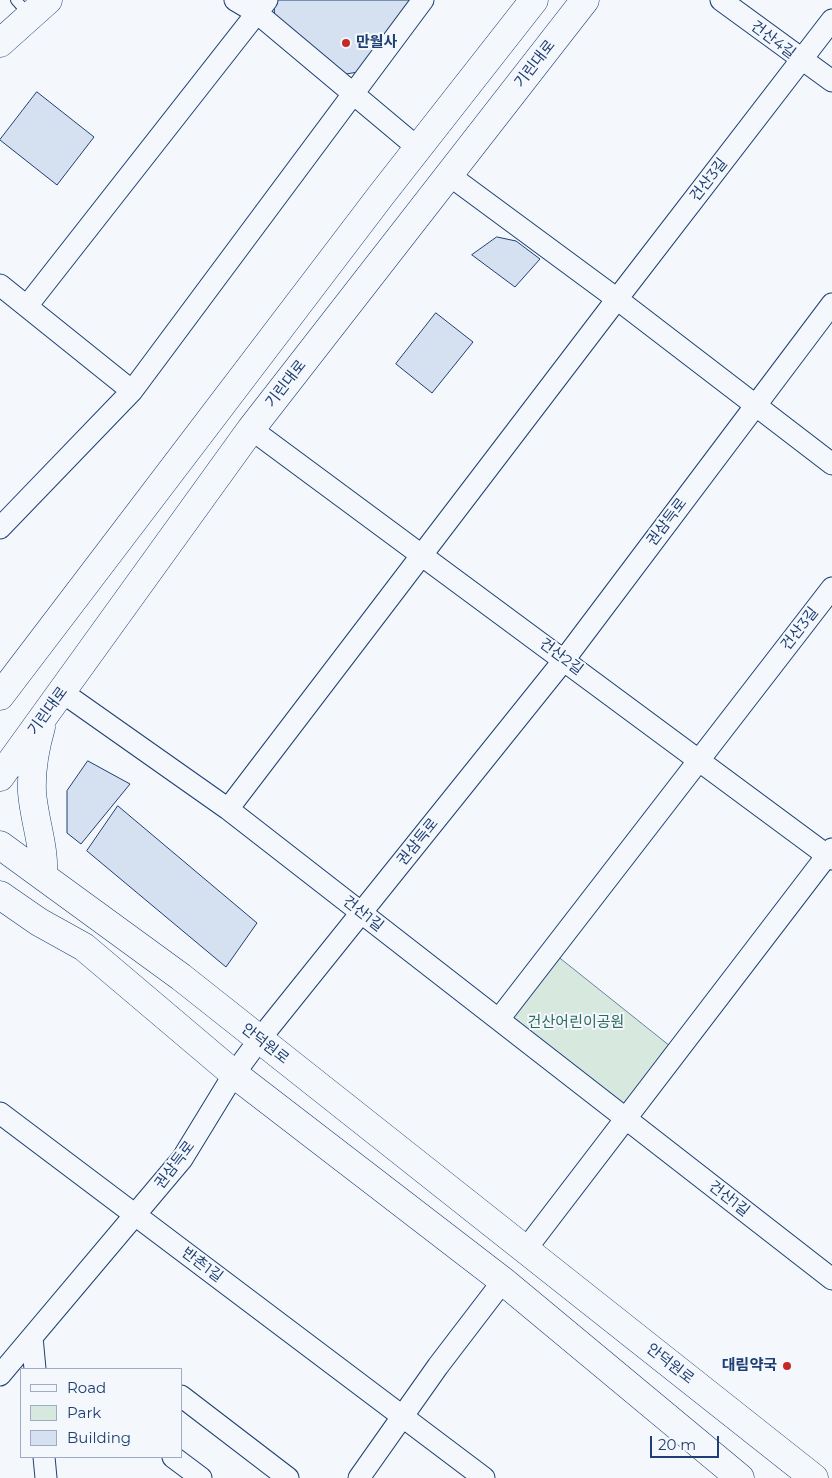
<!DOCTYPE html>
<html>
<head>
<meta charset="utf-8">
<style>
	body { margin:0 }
	#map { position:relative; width:832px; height:1478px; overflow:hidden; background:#f4f7fb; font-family:Montserrat,sans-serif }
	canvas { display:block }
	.legend { position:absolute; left:20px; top:1368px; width:162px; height:90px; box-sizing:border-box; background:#f4f7fb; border:1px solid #9eadc5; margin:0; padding:6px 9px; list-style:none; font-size:15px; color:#1d3f73 }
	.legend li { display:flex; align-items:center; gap:10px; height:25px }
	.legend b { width:25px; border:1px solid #9eadc5 }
	.scale { position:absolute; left:650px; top:1436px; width:69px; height:22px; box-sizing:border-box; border:2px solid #1d3f73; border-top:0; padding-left:6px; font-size:15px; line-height:18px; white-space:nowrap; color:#1d3f73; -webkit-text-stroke:4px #f4f7fb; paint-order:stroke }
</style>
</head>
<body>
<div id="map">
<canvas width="832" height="1478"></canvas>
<ul class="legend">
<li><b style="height:6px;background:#f4f7fb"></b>Road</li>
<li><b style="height:14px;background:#d7e8df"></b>Park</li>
<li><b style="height:14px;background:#d5e0f0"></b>Building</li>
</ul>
<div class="scale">20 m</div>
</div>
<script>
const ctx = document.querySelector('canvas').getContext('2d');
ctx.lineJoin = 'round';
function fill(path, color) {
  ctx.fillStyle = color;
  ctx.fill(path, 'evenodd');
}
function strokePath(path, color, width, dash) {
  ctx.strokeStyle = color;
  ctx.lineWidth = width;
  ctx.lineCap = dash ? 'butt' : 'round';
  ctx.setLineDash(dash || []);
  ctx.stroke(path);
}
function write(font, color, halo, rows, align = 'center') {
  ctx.font = font + ' Montserrat,"Noto Sans KR",sans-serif';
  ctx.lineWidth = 4;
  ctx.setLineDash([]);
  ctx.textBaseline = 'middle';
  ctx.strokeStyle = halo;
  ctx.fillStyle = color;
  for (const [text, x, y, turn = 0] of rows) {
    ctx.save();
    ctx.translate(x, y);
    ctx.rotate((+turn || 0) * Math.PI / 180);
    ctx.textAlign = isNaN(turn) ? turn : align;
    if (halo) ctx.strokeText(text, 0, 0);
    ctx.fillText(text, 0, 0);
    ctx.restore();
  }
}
const green = new Path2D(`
	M556,955L675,1050L632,1104L620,1108L514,1024L511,1012Z`);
const building = new Path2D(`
	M274,0H416L364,71L346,74L275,16Z
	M37,92L94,137L57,185L0,140Z
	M497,237L516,241L540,259L515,287L472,255Z
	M436,313L473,342L432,393L396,364Z
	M88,761L130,784L81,844L67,833V791Z
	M118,806L257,923L226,967L87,851Z`);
const lane = new Path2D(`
	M16,0L30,16`);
const street = new Path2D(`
	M235,0L257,13L418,148
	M721,0L832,81
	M449,175L617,299L832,464
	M0,285L132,391
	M27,306L267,0
	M251,429L832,859
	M0,528L132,391L423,0
	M62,692L228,809L832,1279
	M228,809L617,299L832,20
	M499,1019L832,588
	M0,1113L484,1478
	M526,1249L832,849
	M32,1337L35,1369
	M0,1375L182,1159L234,1074L259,1040L564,660L832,304
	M181,1396L288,1478
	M44,1457L46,1478
	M173,1457L201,1478
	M359,1478L438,1366L503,1281`);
const secondary = new Path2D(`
	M0,43L48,0
	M0,696L382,194L534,0
	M41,727C35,748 31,770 32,792C34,820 45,847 43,876
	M0,777L251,429L585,0
	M0,845L181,977L814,1478
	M0,895L39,922L84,947L234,1074L503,1281L740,1478`);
const markers = [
	[346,43,5,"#c62828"],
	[787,1366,5,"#c62828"]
];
const streetNames = [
	["건산4길",773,40,37],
	["기린대로",535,64,-52],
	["건산3길",709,180,-52],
	["기린대로",286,384,-52],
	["권삼득로",667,522,-53],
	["건산3길",800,629,-52],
	["건산2길",561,657,37],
	["기린대로",48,711,-54],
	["권삼득로",418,842,-51],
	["건산1길",363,914,38],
	["안덕원로",265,1044,38],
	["권삼득로",175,1165,-53],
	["건산1길",729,1199,38],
	["반촌1길",202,1265,37],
	["안덕원로",670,1364,38]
];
const poiNames = [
	["만월사",356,43],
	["대림약국",777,1366,"right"]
];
const parkNames = [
	["건산어린이공원",576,1023]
];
fill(green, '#d7e8df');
strokePath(green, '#687fa3', 1);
fill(building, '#d5e0f0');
strokePath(building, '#1d3f73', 1);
strokePath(lane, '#1d3f73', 12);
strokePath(street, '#1d3f73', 23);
strokePath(secondary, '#1d3f73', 29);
strokePath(lane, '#f4f7fb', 10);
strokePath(street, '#f4f7fb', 21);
strokePath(secondary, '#f4f7fb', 28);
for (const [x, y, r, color] of markers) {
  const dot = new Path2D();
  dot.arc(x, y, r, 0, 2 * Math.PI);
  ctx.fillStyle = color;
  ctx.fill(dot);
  strokePath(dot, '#f4f7fb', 2);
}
write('15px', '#1d3f73', '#f4f7fb', streetNames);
write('bold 15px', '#1d3f73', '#f4f7fb', poiNames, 'left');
write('15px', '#2c6c60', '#f4f7fb', parkNames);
</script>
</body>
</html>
